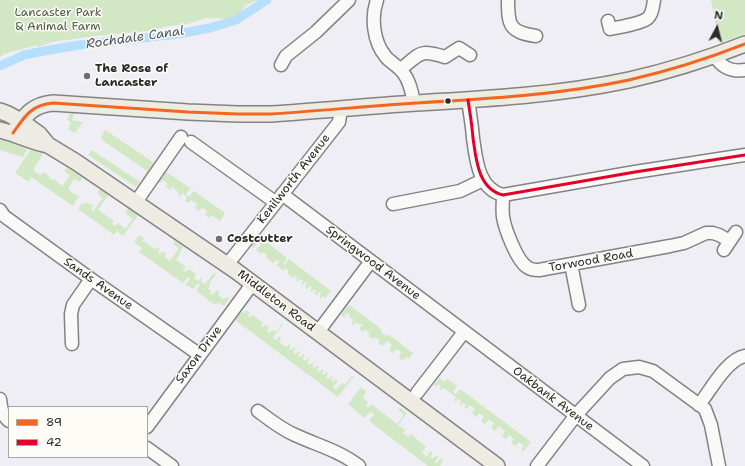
<!DOCTYPE html>
<html>
<head>
<meta charset="utf-8">
<style>
	body { margin:0 }
	#map { position:relative; width:745px; height:466px; overflow:hidden; background:#eeeef4; font-family:"Shantell Sans",sans-serif }
	canvas { display:block }
	.legend { position:absolute; left:8px; top:406px; width:140px; height:52px; box-sizing:border-box; background:#fdfcf7; border:1px solid #a9a8a5; margin:0; padding:5px 7px; list-style:none; font-size:12px; color:#2b2b2b }
	.legend li { display:flex; align-items:center; gap:8px; height:20px }
	.legend b { width:20px; border:1px solid #a9a8a5 }
	.north { position:absolute; left:697px; top:8px; width:40px; height:40px; -webkit-text-stroke:3px #fdfcf7; paint-order:stroke; rotate:7deg; font-size:11px; font-weight:700; line-height:16px; text-align:center; color:#2b2b2b }
	.north::after { content:''; display:block; margin:auto; width:14px; height:18px; background:#2b2b2b; clip-path:polygon(50% 0,100% 100%,50% 72%,0 100%) }
</style>
</head>
<body>
<div id="map">
<canvas width="745" height="466"></canvas>
<ul class="legend">
<li><b style="height:5px;background:#f26522"></b>89</li>
<li><b style="height:5px;background:#e4002b"></b>42</li>
</ul>
<div class="north">N</div>
</div>
<script>
const ctx = document.querySelector('canvas').getContext('2d');
ctx.lineJoin = 'round';
function fill(path, color) {
  ctx.fillStyle = color;
  ctx.fill(path, 'evenodd');
}
function strokePath(path, color, width, dash) {
  ctx.strokeStyle = color;
  ctx.lineWidth = width;
  ctx.lineCap = dash ? 'butt' : 'round';
  ctx.setLineDash(dash || []);
  ctx.stroke(path);
}
function write(font, color, halo, rows, align = 'center') {
  ctx.font = font + ' "Shantell Sans",sans-serif';
  ctx.lineWidth = 3;
  ctx.setLineDash([]);
  ctx.textBaseline = 'middle';
  ctx.strokeStyle = halo;
  ctx.fillStyle = color;
  for (const [text, x, y, turn = 0] of rows) {
    ctx.save();
    ctx.translate(x, y);
    ctx.rotate((+turn || 0) * Math.PI / 180);
    ctx.textAlign = isNaN(turn) ? turn : align;
    if (halo) ctx.strokeText(text, 0, 0);
    ctx.fillText(text, 0, 0);
    ctx.restore();
  }
}
const green = new Path2D(`
	M0,0H258L246,5L235,19L206,18L188,24L170,26L149,31L95,36L52,42L38,47L37,45L4,54L0,57Z
	M711,0H745V34L719,43Z
	M70,113H74L72,120L83,122L75,133L68,129L71,122L67,120Z
	M105,130L153,162V164L156,166L144,183L141,181L147,171L102,140L103,139L101,137Z
	M0,139L28,148L23,157L0,150Z
	M31,149L43,154L33,170L40,175L43,172L49,176V178L53,180L54,179L62,186L70,175L64,171L67,167L83,178L80,182L74,179L68,188L71,191V192L79,196L73,206L31,177L29,181L26,180L15,173Z
	M92,150L140,182L136,187L88,155Z
	M163,170L190,188L186,195L189,197L193,191H194L225,213L220,221L212,215L210,218L205,215L207,211L202,208L199,211L195,208L197,204L191,200L189,203L185,201L187,197L182,193L180,197L178,195L179,193L173,187L170,190L166,187L168,184L163,180L161,183L158,182L152,191L149,189Z
	M100,189L108,195L98,210L114,221L112,224L115,226L118,223L125,229L133,219L125,213L128,208L138,215L123,236L117,231L114,235L78,209L82,203L85,204L87,202L93,206L91,209L93,211L103,198L97,193Z
	M139,235L144,238L142,241L145,243L147,240L146,243L148,244V245L155,249L157,247L160,249L158,252L160,254L163,251L166,254L164,257L170,261L179,248L173,244L175,241L183,247L176,260L186,267L183,270L186,272L189,269L196,274L194,278L198,281L201,278L202,279L201,282L205,284L214,273L216,274L209,284L210,286L208,289L211,291L210,293L212,295L217,290L220,292L218,295L224,300L226,297L229,298L224,306L218,302L215,305L196,291L200,285L198,283L193,289L186,285L190,279L188,277L183,283L139,252L142,248L134,242Z
	M258,235L287,258L283,264L285,265L289,259L331,291L325,298L323,296L321,299L319,298L321,294L319,292L316,295L314,294L316,291L314,289L312,292L310,291L312,288L310,286L307,289L305,287L307,284L305,282L302,285L301,284L303,281L300,279L298,282L296,280L298,278L295,276L293,278L287,273L289,271L286,268L283,271L277,265L279,262L276,260L273,263L266,257L267,255L263,252L261,254L256,250L261,244L258,242L253,248L250,246Z
	M349,305L380,328L382,333L387,336L388,334L413,353L409,359L407,357L402,361L399,358L401,352L397,349L393,353L389,351L392,345L387,341L383,346L378,343L380,340L375,337L373,339L368,336L370,333L365,329L363,332L359,329L362,325L360,323L359,324L356,322L353,325L351,323L354,320L349,317L350,315L347,313L344,317L341,315Z
	M246,310L250,313L248,316L250,318L252,315L263,323L261,326L263,327L265,324L269,328L267,331L269,333L272,330L276,332L282,323L283,324L273,338L276,340L279,336L281,338L279,342L286,347L289,344L291,345L289,349L291,350L294,347L296,349L293,352L296,354L298,351L300,352L298,356L300,357L303,354L305,356L303,359L305,361L308,358L310,359L307,363L310,365L313,362L314,363L312,366L315,368L317,365L319,367L317,370L319,372L322,369L324,370L322,373L324,375L327,372L328,374L326,377L329,379L331,376L333,377L331,380L334,382L336,379L338,381L333,387L336,390L342,383L345,385L352,376H354L338,397L235,320L242,311L244,313Z
	M439,378L444,382L447,379L457,386L453,392L456,394L460,389L531,442L523,452L521,450L524,446L519,442L515,446L511,443L514,439L509,435L506,439L502,436L505,431L499,426L495,431L491,428L494,423L489,419L485,424L481,421L484,416L479,413L476,417L472,413L475,409L470,405L466,409L464,408L466,405L463,403L461,406L459,404L461,401L458,399L456,402L454,400L456,397L444,388L441,390L439,389L441,386L438,384L436,387L434,385Z
	M361,387L366,391L363,398L368,402L366,406L369,407L371,404L397,424L404,415L398,410L400,408L407,413L398,425L405,430L403,433L408,437L411,434L426,447L422,452L426,457L431,451L433,453L430,457L432,458H434L436,455L438,457L435,462L436,463L441,458L443,460L440,465L442,466H428L369,421L374,415L371,411L365,417H363L348,404Z`);
const canal = new Path2D(`
	M0,66L24,55L44,51L79,45L178,34L210,28L236,20L267,0`);
const minor = new Path2D(`
	M377,0C371,17 373,42 386,57C391,63 400,67 404,74C410,82 412,93 414,103
	M508,0C508,25 509,32 536,36
	M608,21L610,29C619,27 641,24 648,18C653,13 653,6 654,0
	M715,56C722,68 731,72 745,70
	M281,65L286,56L316,32L349,0
	M401,69C421,53 419,49 445,57L459,48L470,55
	M468,100C470,113 472,125 473,138C476,159 478,189 503,195L635,172L745,155
	M191,142L275,202
	M282,194L643,466
	M503,195C503,202 502,209 503,217C505,229 517,261 527,267C531,270 535,270 539,270L670,246L684,243L706,233H713L719,235L730,241
	M136,202L181,137
	M393,204L460,191L483,180
	M0,210L4,216L91,279L200,355
	M724,250L736,232
	M571,264L579,305
	M227,265L339,122L341,109
	M318,332L371,261
	M72,344L71,314L73,305L91,279
	M417,393L464,332
	M0,399C1,408 2,415 9,421
	M699,405C710,391 727,359 745,356
	M258,411C270,420 281,429 295,435C317,445 340,451 359,466
	M147,427L253,283
	M147,448L172,466
	M537,466L576,415L610,378L623,369L639,367L653,371L705,409L711,425L719,466`);
const major = new Path2D(`
	M0,111L8,114L21,121L39,134L48,145L76,162L236,271L497,466
	M0,130C17,134 32,142 48,145
	M13,133C25,116 31,105 53,103L188,112L238,114H271C319,111 367,106 416,103C487,99 559,95 629,80C669,71 707,59 745,44`);
const bus1 = new Path2D(`
	M13,133C25,116 31,105 53,103L188,112L238,114H271C319,111 367,106 416,103C487,99 559,95 629,80C669,71 707,59 745,44`);
const bus2 = new Path2D(`
	M468,100C470,113 472,125 473,138C476,159 478,189 503,195L635,172L745,155`);
const markers = [
	[87,76,4,"#6f6f71"],
	[448,101,3.5,"#2b2b2b"],
	[219,239,4,"#6f6f71"]
];
const parkNames = [
	["Lancaster Park",58,13],
	["& Animal Farm",58,27]
];
const poiNames = [
	["The Rose of",95,69],
	["Lancaster",95,83],
	["Costcutter",227,239]
];
const streetNames = [
	["Kenilworth Avenue",294,179,-52],
	["Torwood Road",591,261,-10],
	["Springwood Avenue",373,263,37],
	["Sands Avenue",98,284,35],
	["Middleton Road",276,301,37],
	["Saxon Drive",199,355,-53],
	["Oakbank Avenue",553,399,37]
];
const waterNames = [
	["Rochdale Canal",135,38,-8]
];
fill(green, '#d2e8c5');
strokePath(canal, '#b6dffb', 9);
strokePath(minor, '#838385', 15);
strokePath(major, '#838385', 18);
strokePath(minor, '#f9f9f8', 12);
strokePath(major, '#eeebe2', 15);
strokePath(bus1, '#f26522', 3);
strokePath(bus2, '#e4002b', 3);
for (const [x, y, r, color] of markers) {
  const dot = new Path2D();
  dot.arc(x, y, r, 0, 2 * Math.PI);
  ctx.fillStyle = color;
  ctx.fill(dot);
  strokePath(dot, '#fdfcf7', 1.5);
}
write('12px', '#4f5948', '#fdfcf7', parkNames);
write('bold 12px', '#2b2b2b', '#fdfcf7', poiNames, 'left');
write('12px', '#2b2b2b', '#fdfcf7', streetNames);
write('italic 13px', '#485660', '#fdfcf7', waterNames);
</script>
</body>
</html>
